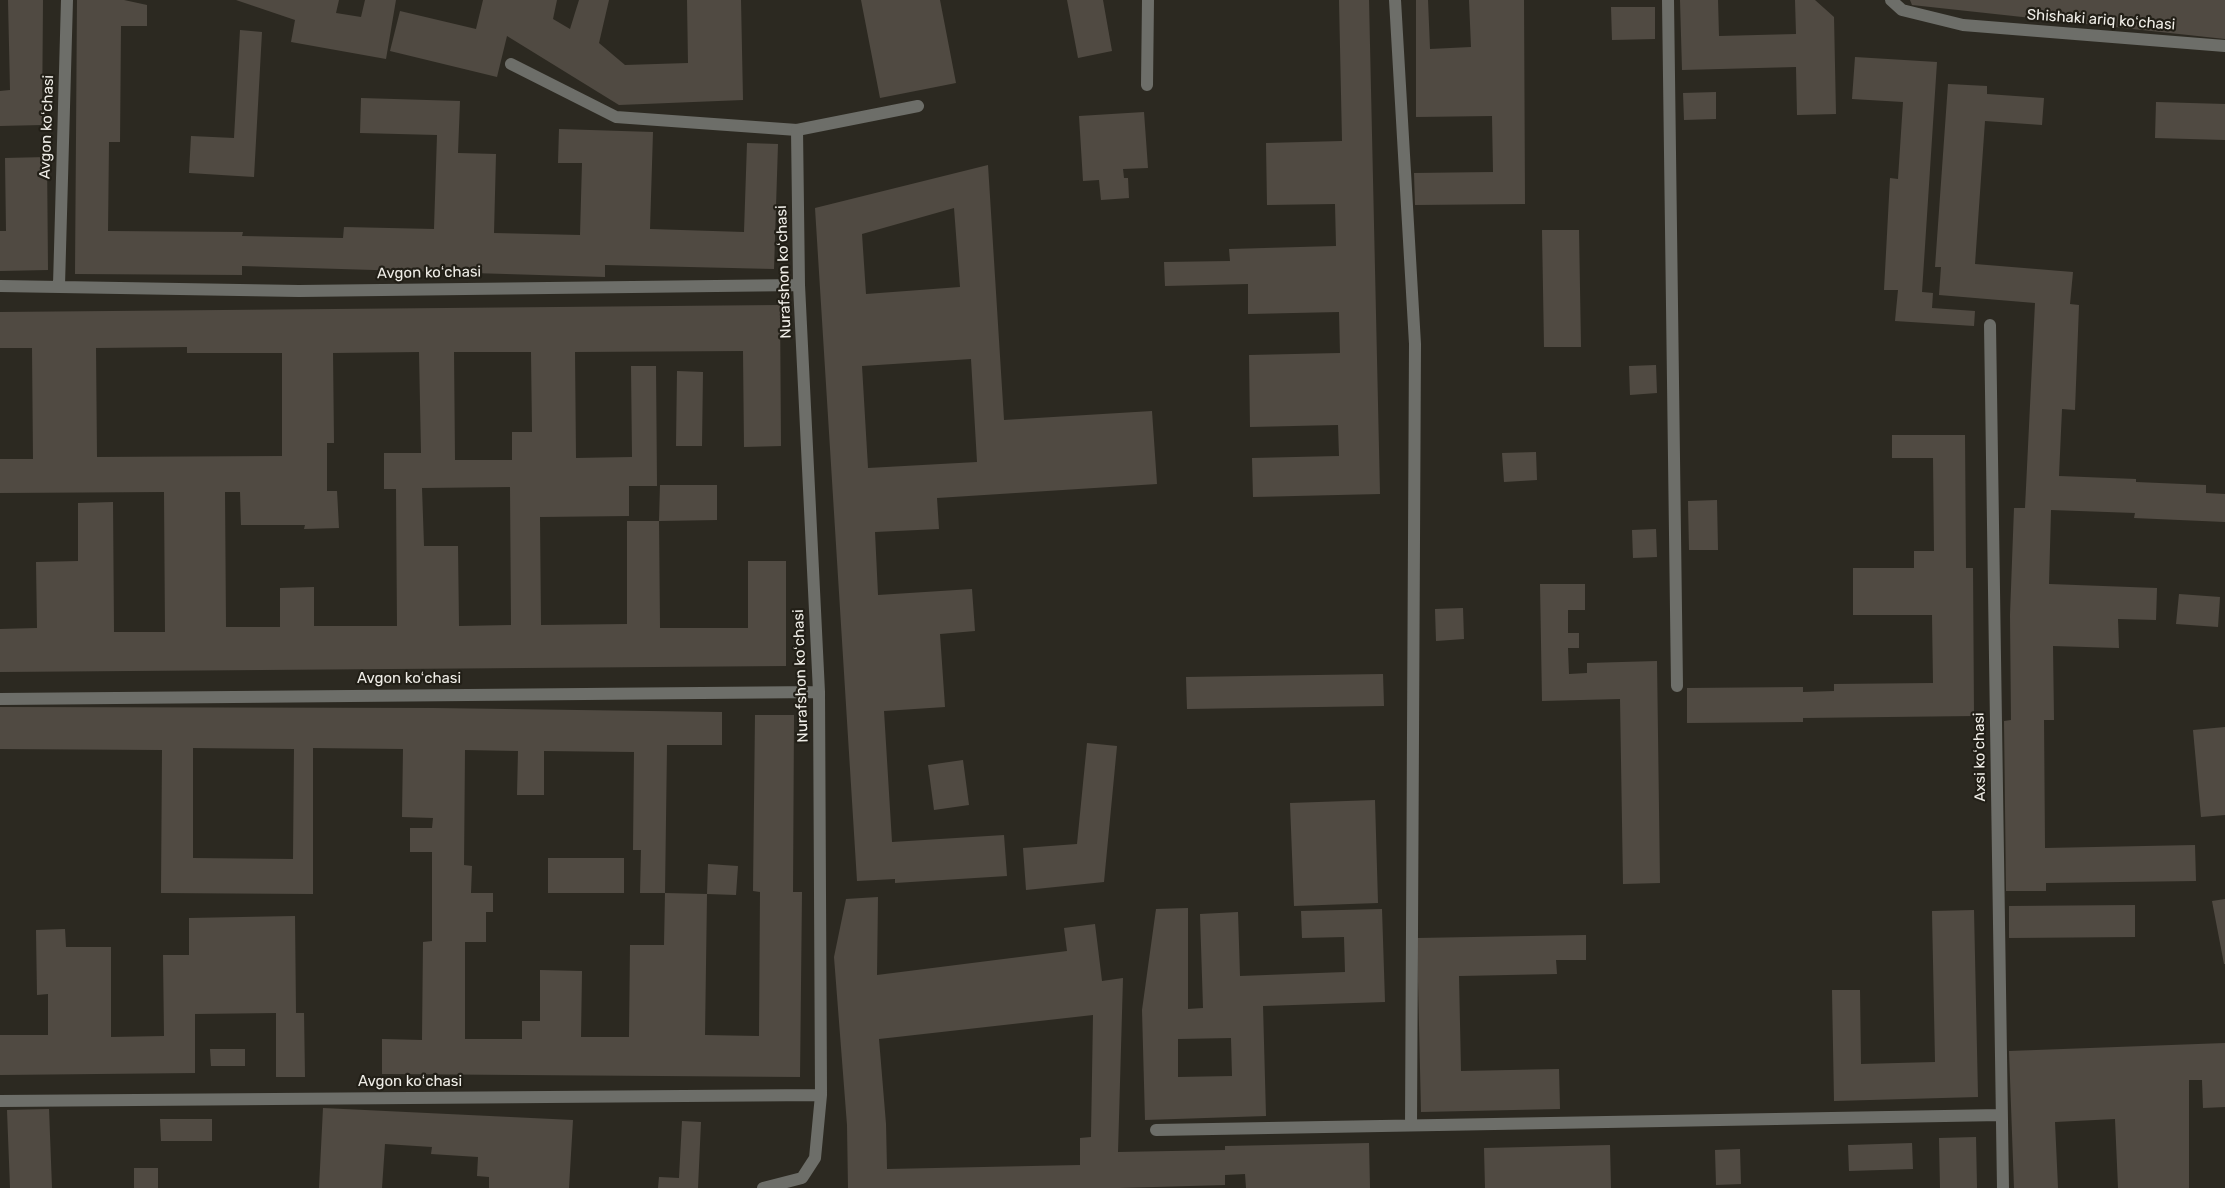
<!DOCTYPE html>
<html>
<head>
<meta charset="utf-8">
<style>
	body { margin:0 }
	canvas { display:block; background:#2c2921 }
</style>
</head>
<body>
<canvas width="2225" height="1188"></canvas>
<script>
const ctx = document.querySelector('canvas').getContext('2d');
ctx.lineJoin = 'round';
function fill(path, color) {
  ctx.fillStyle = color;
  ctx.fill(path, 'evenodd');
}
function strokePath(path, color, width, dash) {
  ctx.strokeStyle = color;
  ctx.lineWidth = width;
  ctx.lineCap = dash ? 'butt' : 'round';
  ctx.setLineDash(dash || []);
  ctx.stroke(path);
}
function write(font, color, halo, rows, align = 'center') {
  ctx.font = font + ' Rubik,sans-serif';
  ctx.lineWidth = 4.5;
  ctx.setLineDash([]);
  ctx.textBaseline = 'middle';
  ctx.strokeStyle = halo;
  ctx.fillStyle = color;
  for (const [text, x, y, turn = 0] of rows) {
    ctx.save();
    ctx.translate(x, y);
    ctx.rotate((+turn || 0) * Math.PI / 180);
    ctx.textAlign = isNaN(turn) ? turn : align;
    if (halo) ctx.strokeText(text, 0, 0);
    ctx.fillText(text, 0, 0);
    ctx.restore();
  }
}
const building = new Path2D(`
	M8,0H43L42,125L0,126V91L10,90Z
	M77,0H124L147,5V26H121L120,142H109L108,231L243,232L242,236L343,238L344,227L434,229L437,135L360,133L361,98L460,101L458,153L496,154L494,233L580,235L582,163H558L559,129L653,132L650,229L744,232L747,143L778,144L774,269L605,265V277L242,266V275L75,274Z
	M236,0H339L336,13L361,17L365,0H396L386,59L291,42L295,20Z
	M483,0H557L553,19L570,29L579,0H609L599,43L625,65L688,63L687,0H741L743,100L619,105L507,36L497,77L390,51L400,11L476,29Z
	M861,0H940L956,83L880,98Z
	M1067,0H1103L1112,51L1078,58Z
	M1339,0H1369L1380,494L1253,497L1252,458L1339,456L1338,425L1250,427L1249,355L1340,353L1339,312L1248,314V284L1165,286L1164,262L1230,261L1229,249L1336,246L1335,204L1267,205L1266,143L1342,141Z
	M1416,0H1428L1430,49L1471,47L1469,0H1524L1525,204L1415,205L1414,173L1493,172L1492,116L1416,117Z
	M1680,0H1718L1719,36L1796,34L1795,0H1815L1834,17L1836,114L1797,115L1796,67L1682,70Z
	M1910,0H2225V39L1912,5Z
	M1611,7H1655V39L1612,40Z
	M240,30L262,32L254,177L189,173L191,136L234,138Z
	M1855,57L1937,62L1922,292L1933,293L1932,308L1975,311L1974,326L1895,321L1898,290H1884L1890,178L1898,179L1903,102L1852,99Z
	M1948,84L1987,86V94L2044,98L2042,125L1985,121L1975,264L2073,272L2070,304L2079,305L2075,410L2062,409L2059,476L2136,479V482L2206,485V493L2225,494V522L2134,518L2135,513L2051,510L2049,584L2157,588L2156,620L2118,619L2119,648L2053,646L2054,720H2044L2045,848L2195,845L2196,881L2046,883V891H2006L2004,721L2011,720L2010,615L2014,508H2025L2035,303L1939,295L1941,267H1935Z
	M1716,92V119L1684,120L1683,93Z
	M2156,102L2225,104V140L2155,138Z
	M1144,112L1148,168L1123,169L1124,178H1128L1129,198L1101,200L1099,180L1083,181L1079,116Z
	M47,157L48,270L0,271V231H6L5,158Z
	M988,165L1004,420L1152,411L1157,484L937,498L939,529L875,532L878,595L972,589L975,631L940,634L945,707L884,711L892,842L1004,835L1007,876L895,883V879L857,881L815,208ZM954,208L960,287L866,294L862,234ZM971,359L977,462L868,468L862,366Z
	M1542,230H1579L1581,347H1544Z
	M780,305L781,446L744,447L743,351L575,352L576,458L632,457L631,366H656L657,486H629V516L540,517L541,625L627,624V521H659L660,628H748V561H786V666L0,672V629L37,628L36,562L78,561V503L113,502L114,632H165L164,492L0,493V459H33L32,348H0V312ZM187,347V353H282V456L97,457L96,348ZM419,352L421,453H384V489H396L397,626H314V587L280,588V627H226L225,492H240L241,525H305L304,529L339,528L337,491H327V443H334L333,353ZM454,352H531L532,432H512V460H455ZM510,487L511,625L459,626L458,546H424L422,488Z
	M1656,365L1657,393L1630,395L1629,366Z
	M677,371L703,372L702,446H676Z
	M1892,435H1965L1966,568H1973L1974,716L1803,718V722L1687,723V688L1803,687V692L1834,691V684L1933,683L1932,615H1853V568H1914V551H1934L1933,458H1892Z
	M1536,452L1537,480L1504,482L1502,453Z
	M660,485H717V520L659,521Z
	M1717,500L1718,550H1689L1688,501Z
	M1656,529L1657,557L1633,558L1632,530Z
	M1540,584H1585V610H1568V633H1579V648H1568L1569,674L1587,673V663L1657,661L1660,883L1623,884L1620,699L1542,701Z
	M2179,594L2220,597L2218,627L2176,624Z
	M1463,608L1464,639L1436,641L1435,609Z
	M1383,674L1384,706L1187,709L1186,677Z
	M0,707L434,708L722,712V745H667L665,893L707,894L705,1035L759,1036L760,892L753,891L755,715H794L793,892H802L800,1077L382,1074V1039L422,1040L423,942L432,941V852H410V828H432L433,818L402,817L403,749L313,748V894L161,893L162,750L0,749ZM193,748L294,749L293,859L193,858ZM465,750L518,751L517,795H544V751L634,752L633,850H641L640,893H665L664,945H630L629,1037H581L582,971L540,970V1021H522V1039H465V942H486V912H493V893H471L472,866L464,865Z
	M2225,727V815L2201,817L2193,730Z
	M1087,743L1117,746L1104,882L1026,890L1023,848L1077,844Z
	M963,760L969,805L934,810L928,765Z
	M1375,800L1378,903L1294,906L1290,803Z
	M548,858H624V893H548Z
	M708,864L738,866L736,895L707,894Z
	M878,897L877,975L1067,951L1064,928L1095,924L1102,981L1123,978L1118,1152L1225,1150V1146L1369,1143L1370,1188H1246L1245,1174L1225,1175V1185L1119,1188H848L847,1125L834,957L846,899ZM1093,1015L1091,1137L1080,1138V1165L887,1169L886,1124L879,1039Z
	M2225,899V964H2224L2212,901Z
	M2135,905V937L2009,938V906Z
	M1188,908V1009L1203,1008L1200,914L1238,912L1240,976L1345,972L1344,937L1302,938L1301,911L1382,909L1385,1002L1263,1006L1266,1116L1145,1120L1142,1010L1156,909ZM1231,1038L1232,1076L1178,1077V1039Z
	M1974,910L1978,1097L1834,1101L1832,990H1860L1861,1064L1935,1062L1932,911Z
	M295,916L296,1013H304L305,1077H276V1013L195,1014V1073L0,1075V1035H48V994L37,995L36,930L65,929L66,947H111V1037L164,1036L163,955H189V918Z
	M1586,935V960H1556L1557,974L1459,976L1461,1071L1559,1069L1560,1109L1421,1112L1417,938Z
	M2225,1043V1107L2203,1108L2202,1080H2189V1188H2118L2115,1119L2055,1122L2058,1188H2014L2009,1051Z
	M210,1049H245V1066H211Z
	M323,1108L573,1120L569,1188H489V1177L477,1176L478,1157L431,1154L432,1147L385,1144L382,1188H319Z
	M49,1109L52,1188H10L7,1110Z
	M160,1119H212V1141H161Z
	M682,1121L701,1122L698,1188H658L659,1177L679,1178Z
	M1976,1137L1977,1188H1940L1939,1138Z
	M1912,1143L1913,1169L1849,1171L1848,1145Z
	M1610,1145L1611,1188H1485L1484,1148Z
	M1740,1149L1741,1184L1716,1185L1715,1150Z
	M134,1168H158V1188H134Z`);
const lane = new Path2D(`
	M1668,0L1677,686
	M511,64L616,117L797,130L918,106
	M1147,85L1148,0`);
const street = new Path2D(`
	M1395,0L1415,344L1411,1125
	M1891,0L1902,10L1963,25L2225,46
	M59,285L67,0
	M0,286L299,291L799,285
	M1990,325L2003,1188
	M0,699L819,692
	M0,1101L821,1095
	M1156,1130L2001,1115
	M763,1188L802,1178L815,1158L821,1095L819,692L799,285L797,130`);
const streetNames = [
	["Shishaki ariq koʻchasi",2101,20,4],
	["Avgon koʻchasi",47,127,-88],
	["Nurafshon koʻchasi",784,272,-92],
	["Avgon koʻchasi",429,273,-1],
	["Nurafshon koʻchasi",801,676,-92],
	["Avgon koʻchasi",409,679],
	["Axsi koʻchasi",1980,757,-91],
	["Avgon koʻchasi",410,1082]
];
fill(building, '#504a42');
strokePath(lane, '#6d6e69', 12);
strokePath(street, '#6d6e69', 12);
write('15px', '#efede7', '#221f17', streetNames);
</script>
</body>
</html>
